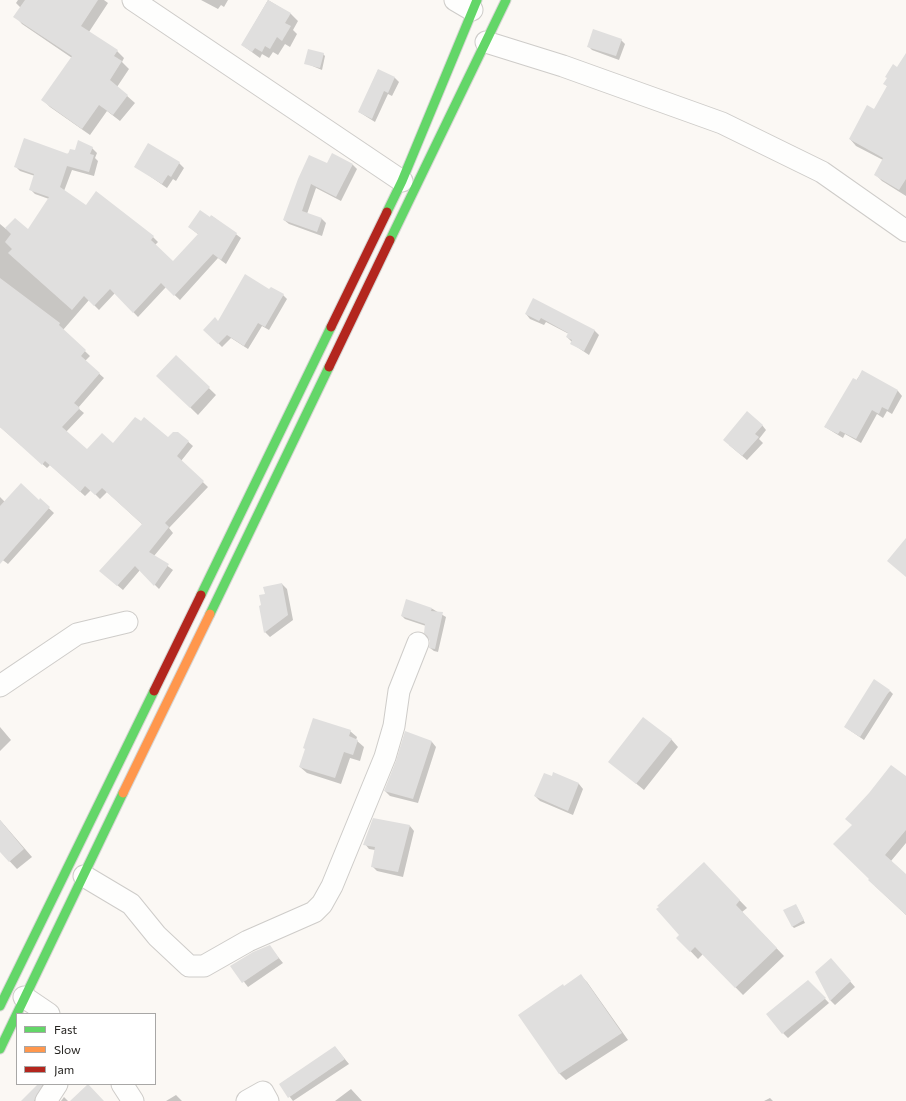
<!DOCTYPE html>
<html>
<head>
<meta charset="utf-8">
<style>
	body { margin:0 }
	#map { position:relative; width:906px; height:1101px; overflow:hidden; background:#fbf8f4; font-family:Commissioner,sans-serif }
	canvas { display:block }
	.legend { position:absolute; left:16px; top:1013px; width:140px; height:72px; box-sizing:border-box; background:#fff; border:1px solid #a8a7a6; margin:0; padding:5px 7px; list-style:none; font-size:12px; color:#252320 }
	.legend li { display:flex; align-items:center; gap:8px; height:20px }
	.legend b { width:20px; border:1px solid #a8a7a6 }
</style>
</head>
<body>
<div id="map">
<canvas width="906" height="1101"></canvas>
<ul class="legend">
<li><b style="height:5px;background:#63d668"></b>Fast</li>
<li><b style="height:5px;background:#ff974d"></b>Slow</li>
<li><b style="height:5px;background:#b3261e"></b>Jam</li>
</ul>
</div>
<script>
const ctx = document.querySelector('canvas').getContext('2d');
ctx.lineJoin = 'round';
function fill(path, color) {
  ctx.fillStyle = color;
  ctx.fill(path, 'evenodd');
}
function strokePath(path, color, width, dash) {
  ctx.strokeStyle = color;
  ctx.lineWidth = width;
  ctx.lineCap = dash ? 'butt' : 'round';
  ctx.setLineDash(dash || []);
  ctx.stroke(path);
}
const shadow = new Path2D(`
	M18,0H104L108,3L89,32L117,51L124,58L122,62L129,69L117,87L135,103L120,121L107,111L90,135L50,107L43,100L72,58L22,24L15,16L21,8L16,3Z
	M201,0H228L224,7L221,5L218,9Z
	M268,0L291,14L298,21L293,30L297,34L290,47L285,44L278,55L273,52L269,58L262,54L260,58L242,45Z
	M621,40L625,44L619,60L592,50L588,46Z
	M323,54L325,56L322,70L305,63Z
	M906,60V196L882,181L875,174L883,160L856,146L850,139L874,110L888,87L885,84Z
	M378,70L395,78L399,82L392,96L388,94L375,122L359,112Z
	M92,148L97,153L95,158L98,161L94,176L72,170L64,191L86,206L96,193L153,237L158,242L155,245L173,262L199,235L189,227L212,216L241,238L226,264L218,258L180,300L166,287L138,317L115,293L99,310L89,300L63,330L90,356L85,361L104,378L78,408L84,413L66,432L87,450L113,445L168,439L178,433L193,446L181,461L208,487L169,528L173,533L154,556L173,570L159,589L140,570L123,590L105,575L143,525L107,492L100,499L91,490L85,496L50,465L47,468L0,427V224L6,229L15,219L28,230L49,199L35,194L30,189L35,176L20,171L15,166Z
	M333,155L353,165L357,169L341,201L316,188L307,214L322,219L326,223L322,236L289,224L284,220L299,179L328,164Z
	M179,163L184,168L176,181L173,179L167,188L135,166Z
	M269,291L283,295L287,299L269,330L262,326L248,349L231,338L222,347L205,330Z
	M526,314L594,330L599,335L589,355L571,343L572,342L567,337L569,334L546,322L544,325L530,319Z
	M176,356L216,395L198,415L158,376Z
	M862,372L898,391L902,396L892,414L887,411L883,418L877,414L861,443L845,434L843,438L825,427Z
	M762,425L766,430L759,439L763,443L747,460L729,445Z
	M0,497L5,502L39,501L40,500L54,513L8,564L0,558Z
	M282,584L287,589L293,620L270,637L265,632L260,606H263L266,595Z
	M431,608L446,617L438,652L434,651L430,648L431,641L426,626L405,619L402,616Z
	M890,691L893,694L864,740L845,727Z
	M0,727L11,740L0,751Z
	M350,731L357,737L356,740L364,747L360,761L350,758L341,784L307,773L300,767Z
	M406,733L432,742L436,747L418,803L390,796L385,791L397,762Z
	M671,739L678,747L644,790L610,762Z
	M554,774L579,784L583,789L573,815L540,801L535,796Z
	M906,778V843L891,861L906,875V915L875,886Z
	M0,820L32,857L17,869L0,851Z
	M410,826L414,831L403,877L377,871L372,866L375,850L369,849L365,844Z
	M711,871L747,908L742,912L784,956L743,995L703,954L698,959L678,938L681,935Z
	M797,907L805,923L794,928L792,926Z
	M269,946L283,963L248,987L232,966Z
	M835,964L855,987L835,1005L830,1000Z
	M581,976L587,982L628,1040L566,1080L560,1074L520,1015Z
	M808,981L829,1003L788,1038L783,1033Z
	M335,1047L349,1064L293,1101L280,1084Z
	M40,1084H49L41,1101H26Z
	M351,1089L362,1101H335Z
	M176,1095L182,1101H166Z
	M64,1097L68,1101H61Z
	M770,1098L773,1101H764Z`);
const building = new Path2D(`
	M25,0H98L81,26L118,50L114,56L122,61L110,80L128,95L113,115L99,105L82,129L41,100L72,56L13,17Z
	M268,0L291,13L285,23L291,26L282,41L277,37L270,49L265,46L262,52L255,48L252,52L241,45Z
	M593,29L622,39L616,56L587,47Z
	M308,49L324,53L320,68L304,64Z
	M906,53V179L899,190L874,175L883,158L849,139L867,105L874,109L887,86L883,84L887,78L885,77L893,64L897,67Z
	M378,69L395,77L388,93L384,91L372,119L358,112Z
	M24,138L68,154L70,149L75,150L78,140L93,147L90,154L94,155L89,172L67,166L60,187L86,205L96,191L154,236L151,240L173,261L198,234L188,227L200,210L210,217L211,215L237,233L221,260L213,254L174,296L161,283L133,313L110,289L94,306L84,296L72,310L8,253L12,249L5,242L11,234L5,228L15,218L28,229L49,197L29,190L34,174L14,167Z
	M148,143L180,162L171,177L168,175L162,184L134,167Z
	M332,153L353,164L336,197L311,184L302,211L322,218L317,232L283,220L298,179L309,155L327,163Z
	M245,274L269,289L271,287L284,294L265,327L258,323L244,346L227,335L218,344L203,330L215,317L218,321Z
	M0,278L60,323L59,325L86,350L81,356L100,373L74,403L80,408L62,427L87,449L102,433L113,443L135,417L141,421L144,417L168,437L173,432H178L189,441L177,456L204,481L165,523L169,527L149,552L169,564L154,586L135,566L117,586L99,571L142,524L102,488L95,495L85,486L80,492L45,461L42,465L0,427Z
	M533,298L595,330L584,351L570,344L572,340L566,337L568,333L541,318L539,321L525,314Z
	M176,355L210,387L190,408L156,376Z
	M862,370L898,390L888,410L882,407L879,414L872,410L856,439L840,431L838,434L824,427L853,378L857,380Z
	M747,411L763,425L755,434L759,437L742,456L723,440Z
	M21,483L39,500L40,498L50,507L0,564V506Z
	M906,538V577L887,561Z
	M282,583L288,615L264,633L259,606L261,605L259,595L265,594L263,587Z
	M406,599L432,608L431,611L443,612L435,649L429,648L430,641L424,633L425,624L401,616Z
	M874,679L890,690L860,737L844,727Z
	M643,717L672,739L636,784L608,762Z
	M313,718L351,730L349,736L358,740L353,755L344,752L335,778L299,767L305,749L303,748Z
	M405,731L432,741L413,799L384,791L396,761Z
	M891,765L906,776V830L885,855L906,874V915L868,880L869,879L833,844L852,825L845,819L869,793Z
	M553,772L579,783L568,811L534,796L544,773L552,776Z
	M373,818L410,825L398,872L371,867L375,847L363,845Z
	M0,820L24,849L9,862L0,852Z
	M704,862L740,900L736,905L777,948L735,988L695,947L690,952L676,938L679,935L656,909L659,907L657,906Z
	M796,904L804,920L792,927L783,910Z
	M270,945L279,958L242,983L230,966L253,952Z
	M831,958L851,981L830,1001L815,972Z
	M581,974L622,1033L559,1074L518,1015L563,984L564,986Z
	M808,980L826,998L782,1034L766,1014Z
	M335,1046L345,1059L288,1098L279,1084Z
	M38,1084H43L34,1101H21Z
	M88,1084L104,1101H70Z`);
const street = new Path2D(`
	M133,0L402,181
	M455,0L472,10
	M486,42L563,66L722,123L822,172L906,231
	M0,686L77,634L127,622
	M84,876L131,904L157,936L189,966H204L248,941L314,912L322,904L332,886L385,757L394,726L399,691L418,643
	M24,997L49,1014
	M122,1084L133,1101
	M46,1101L57,1084
	M247,1101L263,1092L268,1101`);
const fast = new Path2D(`
	M387,212L402,181L477,0
	M390,240L506,0
	M201,595L331,327
	M210,614L329,367
	M0,1006L154,691
	M0,1049L123,793`);
const slow = new Path2D(`
	M123,793L210,614`);
const jam = new Path2D(`
	M331,327L387,212
	M329,367L390,240
	M154,691L201,595`);
fill(shadow, '#0003');
fill(building, '#e0dfde');
strokePath(street, '#ceccc9', 23);
strokePath(fast, '#d6d5d3', 11);
strokePath(slow, '#d6d5d3', 11);
strokePath(jam, '#d6d5d3', 11);
strokePath(street, '#fefefd', 21);
strokePath(fast, '#63d668', 9);
strokePath(slow, '#ff974d', 9);
strokePath(jam, '#b3261e', 9);
</script>
</body>
</html>
